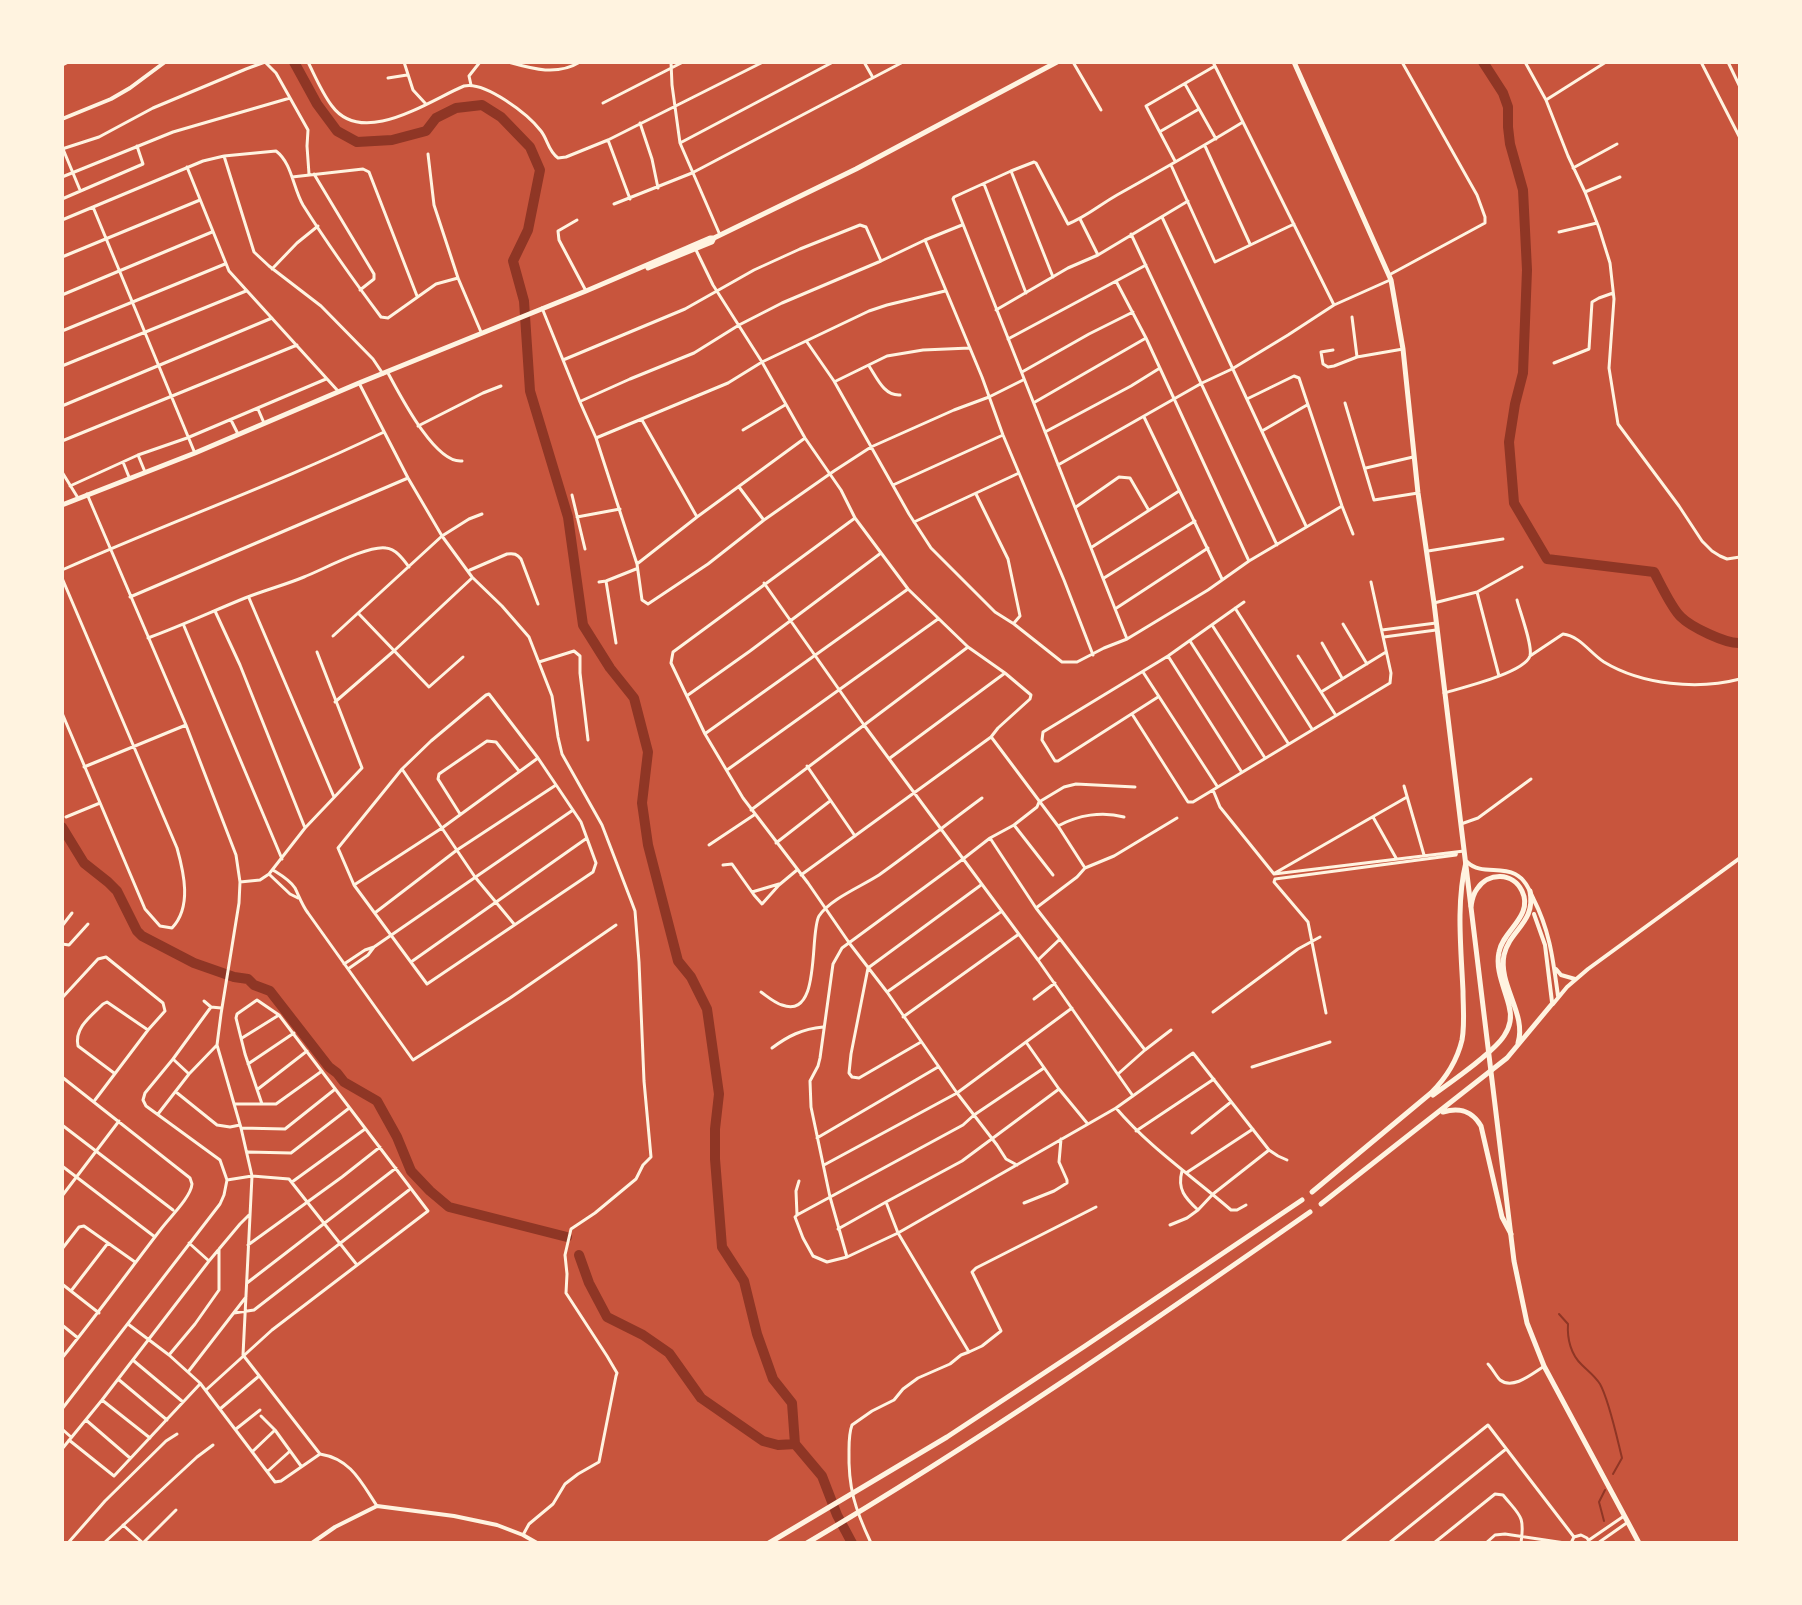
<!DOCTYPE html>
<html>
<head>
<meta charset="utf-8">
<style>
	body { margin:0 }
	#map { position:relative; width:1802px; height:1605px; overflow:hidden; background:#c8553d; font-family:"Source Sans 3",sans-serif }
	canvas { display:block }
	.frame { position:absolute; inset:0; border:64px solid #fff3e0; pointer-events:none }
</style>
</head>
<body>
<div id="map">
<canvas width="1802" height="1605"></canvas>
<div class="frame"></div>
</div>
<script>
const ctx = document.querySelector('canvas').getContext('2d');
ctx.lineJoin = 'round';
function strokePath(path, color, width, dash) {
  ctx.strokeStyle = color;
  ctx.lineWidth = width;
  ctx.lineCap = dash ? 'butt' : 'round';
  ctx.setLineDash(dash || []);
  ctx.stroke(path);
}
const stream = new Path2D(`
	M1559,1314L1568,1324C1567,1339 1571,1355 1582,1365C1588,1371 1595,1376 1600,1384C1609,1400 1617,1438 1622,1458L1613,1474
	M1604,1521L1599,1502L1605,1490`);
const river = new Path2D(`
	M294,62L317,104L337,131L357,142L392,140L426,131L436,118L456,108L482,105L501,117L530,147L540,170L528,230L513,261L524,301L530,391L568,517L583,625L610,668L634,698L648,752L642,803L648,845L678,961L691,977L707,1009L719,1094L715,1129V1159L722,1247L744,1281L757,1334L773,1379L792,1403L795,1444L822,1476L837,1515L852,1543
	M1483,62L1503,93L1508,107V127L1510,144L1523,190L1527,270L1523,373L1515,404L1509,442L1514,503L1547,559L1654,572C1660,583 1672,609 1681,617C1691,627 1726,644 1740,643
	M62,827L84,863L108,882L117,891L137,931L142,936L194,963L234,977L248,979L254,985L270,991L329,1067L337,1073L344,1082L377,1101L397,1137L411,1171L430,1191L449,1207L567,1237
	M579,1255L589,1283L607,1317L643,1335L669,1353L701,1398L763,1441L778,1445L795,1444`);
const minor = new Path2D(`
	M308,62C315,76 322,93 332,106C363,148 430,100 464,86C485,81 528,114 541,131C548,140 548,151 558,158L566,157L608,140L763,62
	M404,62L413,90L425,103
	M508,62C533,69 557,76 580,62
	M671,62L672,85L680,143L720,235
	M864,62L872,76
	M1073,62L1101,110
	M1213,62L1334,305
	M1525,62L1546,100L1568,156L1585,192L1599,228L1610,263L1614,299L1609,368L1618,424L1679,506L1702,541L1712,551L1720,556L1727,559L1740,557
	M1701,62L1740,138
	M1728,62L1740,87
	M388,78L407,75
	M1185,84L1216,139
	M471,85L469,76L480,62
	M1546,100L1606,62
	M603,103L683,62
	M640,123L652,159L658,188
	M1161,131L1199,109
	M608,140L630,199
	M680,143L833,62
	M1205,146L1250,244
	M62,149L99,137L153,108L246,69L265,62L276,73L308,130L307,146L309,174
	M63,149L80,190
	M428,154L434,205L458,278L481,332
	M224,156L254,252L269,266L321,306L373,359L383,374
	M1175,161L1146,106L1215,66
	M1171,165L1215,262L1294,224
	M187,167L229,271L338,391
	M1573,168L1617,144
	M1011,171L1053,277
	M314,174L374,274V279L360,290
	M62,177L173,132L290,98
	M292,177L363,169L369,172L417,296
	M984,184L1026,293
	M1585,192L1620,177
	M62,199L143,164L137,146
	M614,204L692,173L903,62
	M93,207L194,451
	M1162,217L1306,526
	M1080,219L1098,255
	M62,220L203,161L224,156L276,151C292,163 293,188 303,205C327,243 354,281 381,317L388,318L436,284L458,278
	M577,220L558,231L559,240L586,291
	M1559,232L1597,223
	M1131,234L1277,545
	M925,240L982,377L1003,435L1064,580L1093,655
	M696,250L713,285L762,362L805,438L841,490L855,518L908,589L968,647L1005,673L1031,695L1030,699L998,728L991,737L801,875
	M62,257L200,200
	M272,269L297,243L318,226
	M1389,275L1485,223V217L1477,195L1402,62
	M1116,281L1146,338L1248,559
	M62,295L212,232
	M542,308L580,402L596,438L637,564L642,600L648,604L708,564L764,520L834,471L871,447L954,410L989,397L1023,380
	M996,310L1068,268L1098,255L1188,201
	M1352,317L1357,357
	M62,331L225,264
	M1008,339L1146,265
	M807,342L834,381L909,514L931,548L995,612L1014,624L1062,662H1077L1104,648L1127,639L1208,590L1249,561L1342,506
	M1333,350L1321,352L1323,364L1328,367L1334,366L1357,357L1403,349
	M563,360L685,309L754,270L800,249L860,225L866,227L881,261
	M1554,363L1589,349L1592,302L1599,298L1613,293
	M62,366L246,291
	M869,366C877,378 884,396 900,395
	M1022,372L1089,334L1133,312
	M388,373C400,395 435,464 462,461
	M836,381L887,356L923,350L970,348
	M359,383L408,478L442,536L472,577L502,606L529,637L552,696L558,737L562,754L602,825L632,903L635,911L639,962L644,1081L651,1157L643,1165L636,1179L595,1213L571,1229L565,1255L567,1274L566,1293L607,1356L617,1373L616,1376L599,1462L578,1474L565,1484L553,1504L529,1524L523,1535
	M1247,399L1294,376L1299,378L1342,506L1353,534
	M581,401L630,379L694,353L739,325L782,303L881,261L925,240L962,225
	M1035,402L1146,338
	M1345,403L1374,500L1418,493
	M62,406L272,318
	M258,409L264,423
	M1144,417L1222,579
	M231,420L238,434
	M642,420L697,517
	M418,426L483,393L501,386
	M743,430L785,405
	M1262,431L1307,405
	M1045,432L1131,386L1160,368
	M596,438L728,383L762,362L869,311L887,305L945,291
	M62,441L297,345
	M138,455L145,472
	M123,462L129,477
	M1058,465L1202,383L1232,369L1288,335L1334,305L1390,280
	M1366,468L1413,457
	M62,472L78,498
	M893,485L1003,435
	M70,486L138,455L187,438L326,379
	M739,487L763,519
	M87,494L186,725L236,855L240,882L239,903L221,1014L217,1045L241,1128L252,1176L243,1355L320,1454C351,1459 361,1482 377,1506
	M976,494L1008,559L1020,616L1014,623
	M572,495L585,549
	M1076,507L1119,477L1130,478L1148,509
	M577,517L620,509
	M855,518L673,652L671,663L705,734L743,798L808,883L850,944L887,992L957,1093L997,1145L1006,1159L1017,1165
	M914,522L1019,473
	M1092,547L1179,491
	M1428,551L1503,539
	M637,564L697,517L805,438
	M62,570C169,522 279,483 384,432
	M470,570L507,554C514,553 517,554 521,559L538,604
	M62,578L177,848C184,873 192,907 172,928L160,926L145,909L62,713
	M1104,578L1195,521
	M606,581L616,643
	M599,582L606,581L636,569
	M764,583L864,725L1038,960L1133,1096
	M1477,592L1499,676
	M130,597L408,478
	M249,598L334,797
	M1434,603L1477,592L1522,567
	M1235,608L1312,729
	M1115,609L1208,548
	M215,611L240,665L305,828
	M358,613L429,687L463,657
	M1343,624L1367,664
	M1212,625L1288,743
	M184,626L282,859
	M1382,630L1436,623
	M333,636L442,536L469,519L482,514
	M1384,637L1436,630
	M148,638C181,626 213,611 245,598C265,590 285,585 304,577C322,570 368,545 386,548C396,549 403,559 409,567
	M1127,639L953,199L954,197L1011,171L1034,162L1036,163L1068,224C1086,217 1101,204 1117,195C1160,171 1202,147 1243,122
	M1190,641L1265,758
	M1322,643L1342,678
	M1168,656L1241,771
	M1298,656L1335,714
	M1530,656L1563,634C1580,636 1590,653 1604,662C1642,685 1698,690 1740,679
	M539,662L574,651L580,656V673L588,740
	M1143,672L1217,786
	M1321,692L1386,652
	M1444,693C1461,688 1524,673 1530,656C1533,646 1520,612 1517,600
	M489,694L538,758L581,822L596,863L593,872L427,984L354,885L338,848L402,769L431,741L486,695Z
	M688,695L750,651L881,553
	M1158,697L1058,761H1055L1042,740L1043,732L1168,656L1244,602
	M335,702L395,650L472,578
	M1132,714L1188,802H1193L1390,683L1391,673L1371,582
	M706,733L908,589
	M992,738L1058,826L1085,868
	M890,758L1005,673
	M807,766L855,836
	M84,767L186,725
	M402,769L475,877L514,924
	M727,770L938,619
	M1404,786L1424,855
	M1213,790L1220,807L1274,874L1464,851
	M751,810L968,647
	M460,814L438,779L439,774L487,741L496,742L519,771
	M66,817L100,803
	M1373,817L1396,858
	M1461,824L1478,818L1531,779
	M1014,825L1053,875
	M1058,826C1078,815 1102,811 1124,817
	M990,838L1036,908L1060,939
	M776,843L830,801
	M709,845L754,815
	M723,865L732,864L754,895L762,904L779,885L797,870
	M273,870C281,875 290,880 295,888C299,896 302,905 308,913L413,1060L510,998L616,925
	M1275,873L1407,797
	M270,875L290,894L298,898
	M240,882L260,880L269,874L305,828L362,768L317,652
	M354,885L442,828L538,758
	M752,892L779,884
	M1036,908L1077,877L1085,868L1114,856L1177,818
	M376,912L457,850L556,785
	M62,926L72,913
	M62,944L69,945L88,924
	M1038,960L1060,939L1145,1050L1171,1030
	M411,962L587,838
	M344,964L365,950L374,947
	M348,969L368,955L374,947L573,810
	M761,992C768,997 775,1003 782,1005C822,1020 809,933 819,916C830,899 862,886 879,875C914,850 948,823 982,798
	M887,992L1002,911
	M62,998L98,959L106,957L163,1003L165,1011L148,1030L95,1100
	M1034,999L1055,983
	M204,1001L211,1007
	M1213,1012L1298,949L1320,937
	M1326,1013L1308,922L1274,882L1275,879L1456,855L1457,852
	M903,1017L1019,934
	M242,1038L279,1015
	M921,1042L859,1078L852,1077L849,1073L851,1054L868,968L981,885
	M1026,1042L1059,1089L962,1161L886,1202L898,1233L969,1352L982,1346L1001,1331L972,1272L976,1268L1096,1207
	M772,1048C788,1036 802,1029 823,1027
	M248,1064L294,1033
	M1252,1067L1330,1042
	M1044,1068L974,1115L963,1125L797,1215L795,1217L803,1238L813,1256L827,1262L847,1257L898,1233L1116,1108L1193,1053L1269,1150L1278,1156L1287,1160
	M114,1073L78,1046C74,1028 91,1016 103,1004L107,1002L148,1030
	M189,1074L173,1059L211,1007L221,1008
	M1118,1074L1145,1050
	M62,1077L190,1178L192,1184C191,1197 170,1217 161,1229C128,1272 96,1316 62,1358
	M258,1089L307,1051
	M1059,1089L1087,1123
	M176,1092L217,1125L230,1127L240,1125
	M234,1104H276L322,1071
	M1116,1108C1150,1148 1192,1176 1231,1210H1237L1246,1205
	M158,1114L189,1074L217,1045
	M62,1125L173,1210
	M241,1128L285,1129L334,1090
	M1136,1131L1214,1079
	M1192,1133L1231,1102
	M817,1138L938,1067
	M248,1152L291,1153L348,1109
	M824,1165L957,1093L1072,1008
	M62,1166L155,1237
	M1186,1173L1253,1129
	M227,1180L252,1176L289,1179L357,1265
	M292,1182L365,1129
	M62,1196L119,1121
	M1024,1203L1054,1191L1067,1183V1180L1059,1162L1061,1139
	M1198,1210L1213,1194L1269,1150
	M797,1215L796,1191L799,1181
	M1170,1225L1187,1218L1198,1210C1185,1198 1177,1189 1182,1171
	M838,1229L886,1202
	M189,1243L209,1261
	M248,1245L342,1177L380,1147
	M62,1249L79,1227L84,1226L135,1262
	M847,1257L830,1197L811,1107L810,1081L818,1066L820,1058L833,964L842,948L963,859L990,838L1014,825L1037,807L1039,802L1064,787L1076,784L1135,787
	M247,1283L396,1168
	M62,1284L99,1313
	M71,1291L108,1243
	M234,1313L254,1310L409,1190
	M128,1324L169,1355L200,1383L275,1482L281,1481L320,1454
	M62,1325L78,1338
	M169,1355L195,1324L219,1290V1249
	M134,1361L183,1402
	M1488,1364C1492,1368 1496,1376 1500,1380C1513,1390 1532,1374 1543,1367
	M188,1372L246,1297
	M118,1379L167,1420
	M206,1390L272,1330L428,1211L279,1015L257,1000L237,1014L236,1018L245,1054L262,1104
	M102,1400L150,1438
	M62,1409L220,1204L224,1195L227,1180L220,1160L146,1106L143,1100L145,1093L173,1059
	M220,1409L259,1376
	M261,1416L275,1430L301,1466
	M86,1420L130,1458
	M62,1429L71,1437
	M236,1429L260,1410
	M69,1440L114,1476L200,1384
	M62,1449L102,1400L209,1261L240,1224L249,1215
	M252,1452L275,1430
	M268,1471L289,1452
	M123,1525L143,1543
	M1589,1540L1624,1516
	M68,1543L105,1501L166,1441L177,1434
	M104,1543L197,1457L213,1445
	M143,1543L176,1510
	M871,1543C855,1509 848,1488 849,1450C849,1442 849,1433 852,1425L872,1411L894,1400L903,1389L918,1378L950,1364L961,1355L969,1352
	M1341,1543L1488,1425L1574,1537
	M1389,1543L1506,1449
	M1434,1543L1495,1494L1503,1495C1520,1516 1525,1515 1521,1543
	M1486,1543L1495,1535L1505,1534L1565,1543
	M1571,1543L1574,1537L1581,1535L1587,1538L1590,1543
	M1598,1543L1628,1522`);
const tertiary = new Path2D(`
	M312,1543L335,1527L377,1506L454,1516L497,1525L523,1535L537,1543`);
const secondary = new Path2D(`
	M62,119L111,99L130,88L165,62
	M1467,862C1481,875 1499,866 1515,874C1525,879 1529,889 1533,898C1550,931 1553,959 1558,996
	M1534,914L1545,945L1552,1002
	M1556,969L1561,975L1575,979
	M1553,1004L1567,987L1588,969L1740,858`);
const primary = new Path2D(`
	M1294,62L1391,280L1403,349L1418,493L1434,603L1514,1261L1527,1323L1544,1366L1639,1543`);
const trunk = new Path2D(`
	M648,268L712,242L714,238L856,169L1057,62
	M62,505L195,453L359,383L586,291L710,238H714`);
const motorway = new Path2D(`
	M62,64L66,62
	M1518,1043C1527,1014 1498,985 1504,955C1510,929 1536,923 1530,891
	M1433,1095C1451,1082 1493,1053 1504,1036C1510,1027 1512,1016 1509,1006C1505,989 1495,970 1499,952C1503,930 1534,916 1522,891C1513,872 1488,872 1477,889C1473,894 1472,900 1471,906
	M1443,1112C1460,1107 1472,1111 1481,1126L1502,1217L1511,1234
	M1312,1192L1431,1093C1446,1078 1457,1061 1462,1040C1465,1024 1463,1007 1463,991C1461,948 1456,903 1466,862
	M1321,1204L1507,1058L1552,1004
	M769,1543L947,1437L1085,1346L1302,1200
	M807,1543C980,1441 1145,1327 1310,1212`);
strokePath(stream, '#8f3625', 2);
strokePath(river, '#8f3625', 10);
strokePath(minor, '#fff3e0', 3);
strokePath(tertiary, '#fff3e0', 4);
strokePath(secondary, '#fff3e0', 4);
strokePath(primary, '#fff3e0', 5);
strokePath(trunk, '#fff3e0', 5);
strokePath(motorway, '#fff3e0', 5);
</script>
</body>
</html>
